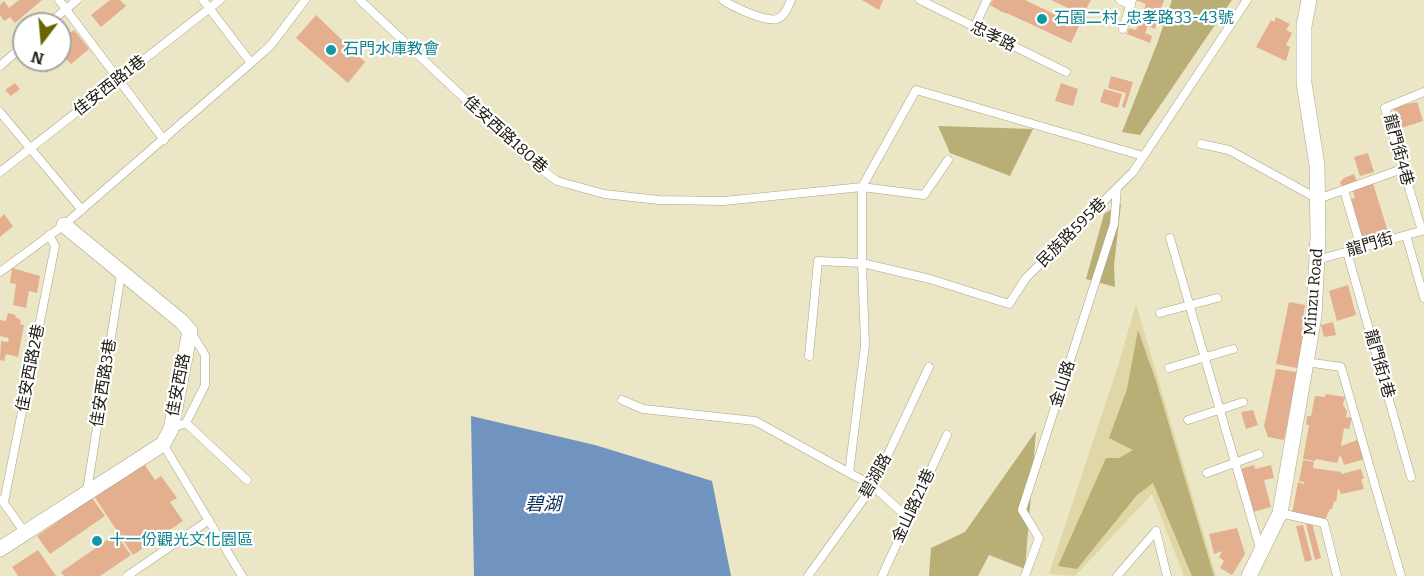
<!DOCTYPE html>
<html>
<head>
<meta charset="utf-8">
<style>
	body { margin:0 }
	#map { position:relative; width:1424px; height:576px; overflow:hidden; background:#ebe6c6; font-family:Bitter,serif }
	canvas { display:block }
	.north { position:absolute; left:12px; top:12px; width:60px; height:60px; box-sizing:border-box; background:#fff; border:2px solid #a7a6a1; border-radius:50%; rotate:196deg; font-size:16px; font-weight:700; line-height:24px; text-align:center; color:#222015 }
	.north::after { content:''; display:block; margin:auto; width:21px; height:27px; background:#676600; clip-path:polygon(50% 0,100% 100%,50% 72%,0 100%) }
</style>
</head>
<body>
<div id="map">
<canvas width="1424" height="576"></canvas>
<div class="north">N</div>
</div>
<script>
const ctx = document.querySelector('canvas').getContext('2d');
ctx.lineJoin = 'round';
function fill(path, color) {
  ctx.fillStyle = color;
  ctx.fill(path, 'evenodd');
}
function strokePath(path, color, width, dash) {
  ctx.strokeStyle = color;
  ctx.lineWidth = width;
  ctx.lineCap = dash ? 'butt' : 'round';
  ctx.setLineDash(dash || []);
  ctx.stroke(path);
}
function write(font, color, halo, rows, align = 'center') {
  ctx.font = font + ' Bitter,"Noto Sans TC",serif';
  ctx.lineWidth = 4.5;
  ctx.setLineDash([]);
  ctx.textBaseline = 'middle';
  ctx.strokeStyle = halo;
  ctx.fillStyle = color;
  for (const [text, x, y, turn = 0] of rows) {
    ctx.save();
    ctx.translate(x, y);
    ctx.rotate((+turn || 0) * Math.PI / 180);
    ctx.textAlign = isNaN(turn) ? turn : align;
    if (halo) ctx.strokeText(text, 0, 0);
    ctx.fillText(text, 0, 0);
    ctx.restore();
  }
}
const green = new Path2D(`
	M1136,304L1216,576H1184L1152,494L1075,576L1049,574L1118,366Z`);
const forest = new Path2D(`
	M1172,0H1232L1140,135L1122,132L1157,44Z
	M938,126L1033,129L1010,176L950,153Z
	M1121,204L1114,265L1115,287L1086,279L1104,214Z
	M1138,330L1156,381L1214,576H1192L1153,483L1137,495L1077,569L1058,566L1106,458H1119L1133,450L1109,438L1127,389Z
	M1036,431L1025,569L989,555L978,576H929L931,548L965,532Z`);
const water = new Path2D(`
	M471,416L595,445L712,481L731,576H474Z`);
const building = new Path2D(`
	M19,0H42L15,23L10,17L4,21L0,15V5L4,1L9,8Z
	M110,0H120L126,6L101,27L91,15Z
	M862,0H883L879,10Z
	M993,0H1025L1079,26L1071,43L1009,14L1002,12L990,5Z
	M1051,0H1091L1083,15Z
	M1136,0H1164L1161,9L1155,8L1152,18L1158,20L1155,29L1148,26L1145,33L1152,36L1150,43L1127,34L1129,28L1136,30L1139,23L1132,20L1135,9L1143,12L1146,4Z
	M316,15L365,62L348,83L296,38Z
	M1276,17L1290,24L1286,30L1292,33L1286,45L1290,47L1286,61L1256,47L1271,20L1274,22Z
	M60,28L66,36L74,30L89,49L71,64L65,58L46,73L36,61L60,60Z
	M1111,76L1133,82L1125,108L1122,107L1126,93L1108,88Z
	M15,83L20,89L11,96L5,90Z
	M1061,83L1078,89L1073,106L1055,101Z
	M1104,89L1122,94L1118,108L1100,102Z
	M1417,102L1423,121L1401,128L1393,107Z
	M1368,153L1374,172L1360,176L1354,157Z
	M1354,174L1357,182L1342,187L1340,182L1344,178Z
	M1373,183L1388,232L1360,239L1350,199L1355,198L1352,189Z
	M4,214L13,226L0,237V218Z
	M12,268L40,276L37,293L29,291L26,308L13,305L16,284L10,283Z
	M1348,285L1356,315L1337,321L1329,291Z
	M1289,302L1305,305L1302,328L1303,329L1304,335L1297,368L1276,364Z
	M8,313L16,315L15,317L21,320L20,324L24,325L18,357L6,354L4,361L0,360L1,341L8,342L9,338L0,336V320L6,321Z
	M1333,322L1336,335L1324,337L1321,325Z
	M1276,369L1297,372L1284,440L1268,437L1264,426Z
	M1326,394L1345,397L1343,405L1347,411L1346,417L1352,418L1349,429L1344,428L1341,446L1360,439L1365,459L1344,465L1341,456L1339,457L1337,463L1316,459L1315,461L1303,459L1309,425H1306L1307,416H1311L1315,396L1325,397Z
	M1253,410L1258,425L1246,429L1241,412Z
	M1303,460L1314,462L1313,468L1341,472V474L1361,469L1364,479H1361L1364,489L1341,494L1338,488L1336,502L1334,501L1332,509H1330L1325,520L1292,514L1298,482L1304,484V482L1299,481Z
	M143,462L155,480L161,476L177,498L170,502L183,521L133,555L94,496Z
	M1254,465L1255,469L1271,465L1274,478L1264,480L1271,507L1253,512L1240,469Z
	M92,498L105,516L50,554L37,536Z
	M1312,523L1321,558L1315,560L1306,524Z
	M1303,525L1312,560L1305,562L1296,526Z
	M1237,528L1245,554L1232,575L1220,568L1224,561L1219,557L1222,551L1214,554L1209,534Z
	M116,534L131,555L100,576H64L61,572Z
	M38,550L56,576H18L12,567Z`);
const lane = new Path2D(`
	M59,0L164,140
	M203,0L251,63
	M360,0L533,163L557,181L604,194L659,200L724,201L862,187L924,195L948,160
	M723,0C733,7 765,22 777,19C785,16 788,7 791,0
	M920,0L1066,72
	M1120,0L1131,5
	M48,24L77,0
	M974,28L987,0
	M1123,29L1132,0
	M0,66L24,45
	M0,112L82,210
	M1201,144L1229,150L1318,199L1402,169
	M0,172L220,0
	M1344,190L1361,248
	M1422,231L1385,108L1424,92
	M1406,235L1424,298
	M1170,238L1260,548
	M1347,252L1411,477
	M1317,260L1424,230
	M0,272L64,225L251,63L271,45L305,0
	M1160,313L1217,298
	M809,356L818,261L862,263L930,279L1009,304L1026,278L1133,172L1247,0
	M1306,362L1341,367L1401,576
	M1169,368L1233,349
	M622,400L643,409L755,421L873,486L908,518
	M1188,420L1243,402
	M186,423L247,480
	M172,428L186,423L205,385V355L191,332
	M163,444L242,576
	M849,473L865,345L862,263V187L916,90L1143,156
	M1207,473L1259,454
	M87,491L121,274
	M2,500L25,533
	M4,502L55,246L49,235
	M1280,513L1324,523L1337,576
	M1156,531L1167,576
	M127,576L209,520
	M808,576L873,486L929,367
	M882,576L947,435
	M1025,576L1039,538L1022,510L1114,224L1117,188
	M1117,576L1156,531`);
const street = new Path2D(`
	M0,549L163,444L171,429L190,331L181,321L64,225
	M1249,576L1280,513L1314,316L1318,237L1317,165L1304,83V26L1309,0`);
const markers = [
	[1042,19,6,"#0f9aa8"],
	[331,50,6,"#0f9aa8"],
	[97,541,6,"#0f9aa8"]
];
const cultureNames = [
	["石園二村_忠孝路33-43號",1054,19],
	["石門水庫教會",343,50],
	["十一份觀光文化園區",109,541]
];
const streetNames = [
	["忠孝路",993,37,26],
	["佳安西路1巷",110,86,-38],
	["佳安西路180巷",505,135,42],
	["龍門街4巷",1398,150,75],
	["民族路595巷",1072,233,-45],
	["龍門街",1370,245,-16],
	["Minzu Road",1314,292,-85],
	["龍門街1巷",1379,364,74],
	["佳安西路2巷",31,368,-79],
	["佳安西路3巷",104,383,-81],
	["金山路",1063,384,-72],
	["佳安西路",179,385,-79],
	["碧湖路",876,476,-61],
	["金山路21巷",914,506,-65]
];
const waterNames = [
	["碧湖",543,505]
];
fill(green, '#e0d7a7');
fill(forest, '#b9ae75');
fill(water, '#7093bf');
fill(building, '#e4af8f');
strokePath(lane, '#a9a486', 9);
strokePath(street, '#a9a486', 16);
strokePath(lane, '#fff', 8);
strokePath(street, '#fff', 15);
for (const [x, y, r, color] of markers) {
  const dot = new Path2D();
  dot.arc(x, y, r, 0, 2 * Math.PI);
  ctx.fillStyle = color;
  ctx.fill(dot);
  strokePath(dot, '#fff', 2);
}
write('16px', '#0d838f', '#fff', cultureNames, 'left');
write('16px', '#222015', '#fff', streetNames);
write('italic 18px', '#042a52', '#fff', waterNames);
</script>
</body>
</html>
